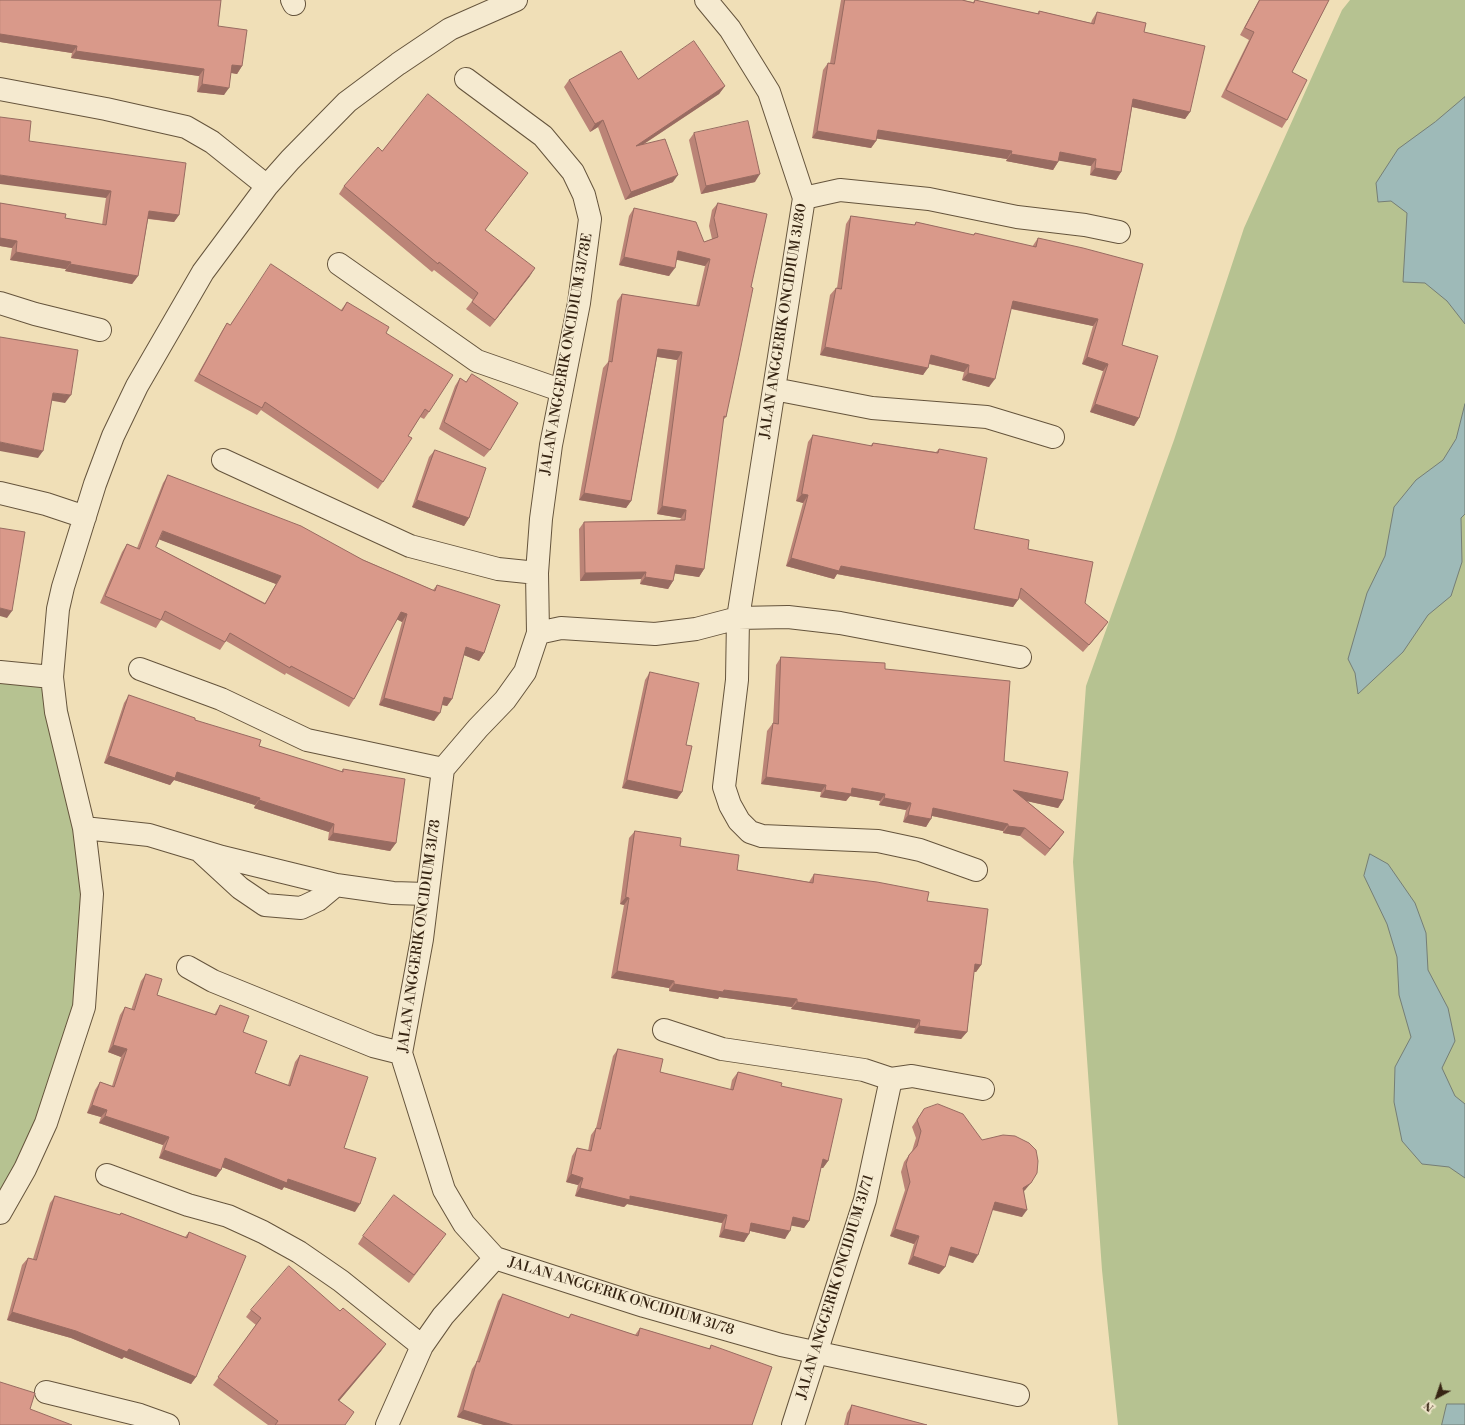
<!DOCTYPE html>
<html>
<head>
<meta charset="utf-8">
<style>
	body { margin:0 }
	#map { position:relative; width:1465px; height:1425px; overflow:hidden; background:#f0dfb7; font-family:"Libre Bodoni",serif }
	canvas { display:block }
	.north { position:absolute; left:1417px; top:1377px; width:40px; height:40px; -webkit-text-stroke:3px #f5ead0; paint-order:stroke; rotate:220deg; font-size:11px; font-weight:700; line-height:16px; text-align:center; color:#372513 }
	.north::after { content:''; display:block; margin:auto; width:14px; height:18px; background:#372513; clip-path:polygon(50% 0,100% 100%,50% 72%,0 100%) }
</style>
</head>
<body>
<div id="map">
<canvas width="1465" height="1425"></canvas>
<div class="north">N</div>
</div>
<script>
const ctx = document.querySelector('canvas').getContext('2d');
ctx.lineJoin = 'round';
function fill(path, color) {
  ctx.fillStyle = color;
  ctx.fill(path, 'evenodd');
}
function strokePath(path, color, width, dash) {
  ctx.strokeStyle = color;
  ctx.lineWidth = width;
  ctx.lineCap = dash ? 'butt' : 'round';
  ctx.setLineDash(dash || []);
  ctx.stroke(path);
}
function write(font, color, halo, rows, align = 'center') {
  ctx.font = font + ' "Libre Bodoni",serif';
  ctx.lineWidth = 3;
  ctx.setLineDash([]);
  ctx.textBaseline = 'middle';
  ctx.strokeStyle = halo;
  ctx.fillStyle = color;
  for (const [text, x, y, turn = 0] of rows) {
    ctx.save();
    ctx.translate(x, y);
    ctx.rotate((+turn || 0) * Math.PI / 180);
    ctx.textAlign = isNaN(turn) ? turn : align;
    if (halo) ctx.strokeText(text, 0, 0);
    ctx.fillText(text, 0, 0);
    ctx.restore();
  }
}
const green = new Path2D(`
	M1350,0H1465V1425H1118L1102,1270L1073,862L1086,686L1174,440L1244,228L1342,10Z
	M0,678L64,689L85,802L83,1007L0,1221Z`);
const water = new Path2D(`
	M1465,97V324L1447,301L1425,283L1403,282L1407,213L1391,201L1378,202L1376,183L1398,149L1435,122Z
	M1465,404V514L1461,518L1462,562L1451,596L1428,615L1403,652L1358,694L1355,673L1348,659L1367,593L1385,556L1394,507L1416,480L1443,460L1456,439Z
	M1370,854L1388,864L1415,903L1426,933L1428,970L1448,1008L1455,1041L1442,1068L1455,1096L1465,1104V1178L1449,1167L1422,1164L1402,1141L1394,1102L1395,1067L1411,1037L1399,995L1397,957L1387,924L1364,876Z
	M1447,1404H1465V1425H1442Z`);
const minor = new Path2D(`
	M292,0L294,4
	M706,0L730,29L769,92L804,198L738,618L737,680L724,787L730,805L739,821L750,832L762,836L878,841L920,850L976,870
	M466,79L543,136L573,172L584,195L590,219L579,303L551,445L541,519L537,573L538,633
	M0,89L106,109L186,127L212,142L267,186
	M804,198L840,190L929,199L1017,217L1085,225L1119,232
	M339,264L477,361L560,390
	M0,303L35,314L100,330
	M774,389L872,408L987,417L1053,437
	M223,460L410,546L498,569L537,573
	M0,493L46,504L85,517
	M140,669L221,699L307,740L443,769
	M0,672L52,677
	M84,828L149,835L222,857L336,885L393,893L427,894
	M202,853L240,888L265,905L301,908L318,900L336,885
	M188,967L213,981L373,1046L401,1053
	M664,1030L722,1049L864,1070L891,1079L912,1076L983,1089
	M107,1175L188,1205L228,1216L263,1232L299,1252L341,1281L422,1346
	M0,1213L25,1169L46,1123L84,1007L92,894L84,828L56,712L52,677L58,609L63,587L95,484L113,436L137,386L203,272L267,186L290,160L347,102L398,64L450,29L516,0
	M46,1392L140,1415L168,1425
	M1018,1395L781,1345L644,1306L495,1258L464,1224L444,1190L401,1053L422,939L443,769L478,728L505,700L525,672L538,633L561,628L655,634L696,629L738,618L788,617L840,623L1020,657
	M387,1425L422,1346L443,1316L495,1258
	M793,1425L865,1200L891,1079`);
const wall = new Path2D(`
	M0,0L218,26L242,66L237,74L231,73L224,95L197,92L199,76L71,58L72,53L0,42Z
	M841,0H962L973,2L975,0L1037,14L1039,11L1091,23L1092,20L1097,12L1144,32L1190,112L1185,119L1132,107L1121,172L1116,180L1090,175L1091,166L1058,160V162L1053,170L1006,161L1007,159L876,138V141L871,148L812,138L823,70L828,63H830Z
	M1259,0H1329L1292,72L1287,120L1282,128L1221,97L1249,40L1240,35Z
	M638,79L725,86L719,94L644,144L673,182L625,200L598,127L590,132L564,87L569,80Z
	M694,133L755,182L701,194L689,140Z
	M29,141L179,215L174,222L148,219L138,276L132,284L65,271L66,269L10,260L12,248L0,246V203L65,218L102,225L106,198Z
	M382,151L523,180L485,230L530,276L490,327L466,309L473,300L434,270L432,272L339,194L344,186Z
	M718,203L751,287L726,417L723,420L704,569L699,577L675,573L673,581L668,589L640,584L641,579L580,581L579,529L584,522L680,520L681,518L657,514L677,360L657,357L631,501L626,508L579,500L603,368L608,362L617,301L622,294L696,306L705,266L676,259L669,276L619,265L629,216L634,208L704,242L712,239L709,226L712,210Z
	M851,216L914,225L916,222L973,235L975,233L1032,247L1038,238L1122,345L1139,418L1134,426L1090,412L1103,371L1082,364L1093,326L1011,309L989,387L962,380L964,372L929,364L923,375L820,355L830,295L836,288H837L846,224Z
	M347,302L386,333L429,412L424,419L420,417L408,436L383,482L378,489L261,410L257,415L194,381L222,331L227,323L230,325L341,310Z
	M472,374L490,450L484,457L439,429L455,386L460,378L466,382Z
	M813,435L870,446L873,443L936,452L939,449L974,529L1028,549L1085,603L1103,629L1083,652L1019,598L1013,607L837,574L834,579L786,566L803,503L796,501L808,442Z
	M435,450L469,518L464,526L412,507L429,457Z
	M168,475L433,590L437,585L484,653L479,661L464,655L452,699L447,706L442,705L434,721L379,705L402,622L397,619L354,699L349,707L286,673L285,675L226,641L220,650L161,620L156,628L100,603L122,552L127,544L137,548L163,483ZM159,539L276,584L265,603L156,547Z
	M781,657L885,669L1004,761L1063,800L1058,808L1027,801L1064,832L1045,856L1020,836L1003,833V831L932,816L926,827L903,822L906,810L879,805L880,801L850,796L846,801L820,797L821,792L761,784L767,731L773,723L776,665Z
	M650,672L686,745L682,792L677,799L622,788L645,680Z
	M129,695L195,720L259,746L341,772L343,769L396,843L390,851L328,840L329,832L254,808L255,805L174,780L170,785L104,763L124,703Z
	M635,831L680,846L737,870L809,882L814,874L927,901L981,965L976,972H974L967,1032L961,1039L914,1033L915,1028L791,1009L792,1007L719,997L718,999L669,991V988L611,978L624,905L620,904L629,838Z
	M146,974L157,995L214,1015L220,1005L243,1032L255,1073L288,1085L295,1062L300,1055L344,1148L355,1212L284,1187L282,1190L222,1167L221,1170L216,1177L159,1158L163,1145L99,1123L101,1117L87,1113L95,1090L100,1082L112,1086L121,1057L108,1052L120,1015L125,1007L131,1010L141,981Z
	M618,1049L660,1072L730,1090L732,1080L738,1072L781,1086L828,1161L823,1168H821L809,1221L804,1228L791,1225L785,1239L750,1231L744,1242L719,1237L722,1223L627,1204L624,1207L575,1196L578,1185L566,1182L572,1156L577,1148L588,1151L591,1135L596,1128L613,1056Z
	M924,1109L982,1140L1037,1173L1025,1190L1024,1191L1022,1217L992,1210L973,1263L948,1255L945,1267L939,1274L908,1264L914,1244L890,1236L905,1190L901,1172L904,1162L912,1151L916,1138L912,1127Z
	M55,1196L119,1215L121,1213L185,1237L189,1232L196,1377L191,1384L124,1357L122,1359L71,1338L7,1320L22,1265L28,1258L33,1259L50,1203Z
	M363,1236L441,1241L409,1283L358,1244Z
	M503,1294L568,1318L571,1314L635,1335L640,1328L709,1349L711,1345L752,1425H484L457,1417L472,1369L476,1363L498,1301Z
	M251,1310L340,1311L386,1344L381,1351L339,1401L345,1425H268L213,1385L256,1325L246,1317Z
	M852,1405L927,1425H844L847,1413Z`);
const shadedWall = new Path2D(`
	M0,34L77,46L72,53L0,42Z
	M76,51L204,69L199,76L71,58Z
	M232,65L242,66L237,74L227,72Z
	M202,84L229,88L224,95L197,92Z
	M725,86L719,94L630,153L636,146Z
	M1133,99L1190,112L1185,119L1128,106Z
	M603,120L598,127L590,132L595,124Z
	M878,130L1012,151L1007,159L873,138Z
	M817,131L876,141L871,148L812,138Z
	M1060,152L1096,159L1091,166L1055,160Z
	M1011,154L1058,162L1053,170L1006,161Z
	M1095,168L1121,172L1116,180L1090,175Z
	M760,174L755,182L701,194L706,186Z
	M0,175L111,191L106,198L0,184Z
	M678,175L673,182L625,200L631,192Z
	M149,211L179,215L174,222L144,218Z
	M0,238L17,241L12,248L0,246Z
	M678,251L710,259L705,266L673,259Z
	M16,252L71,262L66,269L10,260Z
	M624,257L675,268L669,276L619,265Z
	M70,264L138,276L132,284L65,271Z
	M535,268L530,276L490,327L495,320Z
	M1013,301L1098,319L1093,326L1008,308Z
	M825,347L928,368L923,375L820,355Z
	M658,349L682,352L677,360L653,356Z
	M931,355L969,365L964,372L926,363Z
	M1087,357L1108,364L1103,371L1082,364Z
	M968,373L995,379L989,387L962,380Z
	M53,393L71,395L65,403L48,400Z
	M1095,404L1139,418L1134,426L1090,412Z
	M0,442L43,451L38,458L0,451Z
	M584,493L631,501L626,508L579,500Z
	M802,494L808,495L803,503L796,501Z
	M417,500L469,518L464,526L412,507Z
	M662,506L686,510L681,518L657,514Z
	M163,531L281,576L276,584L158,539Z
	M791,558L841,566L1018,600L1013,607L837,574L834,579L786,566Z
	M676,565L704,569L699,577L671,573Z
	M646,572L641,579L580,581L585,573Z
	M645,577L673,581L668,589L640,584Z
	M0,608L12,611L7,618L0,616Z
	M401,612L407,614L402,622L396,619Z
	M1108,622L1103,629L1083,652L1089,645Z
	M466,647L484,653L479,661L461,654Z
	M444,697L452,699L447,706L439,704Z
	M384,698L440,713L434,721L379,705Z
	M109,756L177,772L260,798L255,805L174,780L170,785L104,763Z
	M766,777L826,785L821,792L761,784Z
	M627,780L682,792L677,799L622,788Z
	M852,788L885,794L880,801L850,796L846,801L820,797L825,790Z
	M1013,790L1063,800L1058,808L1008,797Z
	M884,798L911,803L906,810L879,805Z
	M259,800L334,824L329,832L254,808Z
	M933,808L1008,824L1003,831L928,815Z
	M908,815L931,819L926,827L903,822Z
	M1008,826L1025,828L1020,836L1003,833Z
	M1064,832L1059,839L1045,856L1050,849Z
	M333,833L396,843L390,851L328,840Z
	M626,897L629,898L624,905L620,904Z
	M975,964L981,965L976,972L970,971Z
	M617,971L674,981L669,988L611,978Z
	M674,984L797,999L792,1007L719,997L718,999L669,991Z
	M797,1002L920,1020L915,1028L791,1009Z
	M919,1026L967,1032L961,1039L914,1033Z
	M113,1045L127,1049L121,1057L108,1052Z
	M92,1105L107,1110L101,1117L87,1113Z
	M105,1116L169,1137L163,1145L99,1123Z
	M164,1150L221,1170L216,1177L159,1158Z
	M225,1158L288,1179L360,1204L355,1212L284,1187L282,1190L219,1166Z
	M823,1159L828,1161L823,1168L818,1167Z
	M571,1174L583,1178L578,1185L566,1182Z
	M1031,1183L1025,1190L1018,1195L1023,1188Z
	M580,1188L630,1196L727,1215L722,1223L627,1204L624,1207L575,1196Z
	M995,1202L1027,1210L1022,1217L990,1209Z
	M793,1217L809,1221L804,1228L788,1225Z
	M751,1223L790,1231L785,1239L746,1230Z
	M724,1229L749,1234L744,1242L719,1237Z
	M895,1229L919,1236L914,1244L890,1236Z
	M951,1247L978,1255L973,1263L946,1254Z
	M913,1256L945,1267L939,1274L908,1264Z
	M12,1312L76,1331L129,1349L196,1377L191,1384L124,1357L122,1359L71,1338L7,1320Z
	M386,1344L381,1351L333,1408L338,1400Z
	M463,1410L513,1425H484L457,1417Z`);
const building = new Path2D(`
	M0,0H221L218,26L247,30L242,66L232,65L229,88L202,84L204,69L76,51L77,46L0,34Z
	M845,0H962L974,3L975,0L1039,14V11L1094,24L1097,12L1146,23L1144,32L1205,46L1190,112L1133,99L1121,172L1095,168L1096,159L1060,152L1058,162L1011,154L1012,151L878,130L876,141L817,131L828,63L834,64Z
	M1260,0H1329L1292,72L1307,80L1287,120L1226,90L1254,32L1245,28Z
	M694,41L725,86L636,146L665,139L678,175L631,192L603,120L595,124L569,80L621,51L638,79Z
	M428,94L528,173L485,230L535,268L495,320L472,302L478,293L439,262L438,264L344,186L378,147L382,151Z
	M0,117L31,121L29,141L186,163L179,215L149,211L138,276L70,264L71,262L16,252L17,241L0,238V203L66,214L65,218L106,225L111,191L0,175Z
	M748,121L760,174L706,186L694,133Z
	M718,203L767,214L751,287L753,288L738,361L726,417L724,416L704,569L676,565L673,581L645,577L646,572L585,573L584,522L685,520L686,510L662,506L682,352L658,349L631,501L584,493L609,361L612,362L622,294L699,306L710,259L678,251L675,268L624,257L634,208L696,222L704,242L718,237L714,218Z
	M851,216L915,225L916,222L974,235L975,233L1036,247L1038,238L1083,248L1143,264L1122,345L1158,356L1139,418L1095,404L1108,364L1087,357L1098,319L1013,301L995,379L968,373L969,365L931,355L928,368L825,347L836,288L841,289Z
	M271,264L342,311L347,302L389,327L386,333L453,375L429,412L425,409L408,436L412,438L383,482L265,402L262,408L199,374L227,323L230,325Z
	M0,337L78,350L71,395L53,393L43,451L0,442Z
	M472,374L518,403L490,450L444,422L460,378L466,382Z
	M813,435L872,446L873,443L938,453L939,449L987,458L974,529L1029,540L1028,549L1093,562L1085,603L1108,622L1089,645L1021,588L1018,600L841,566L839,571L791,558L808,495L802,494Z
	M435,450L486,468L469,518L417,500Z
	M168,475L301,526L363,560L435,591L437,585L500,605L484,653L466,647L452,699L444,697L440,713L384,698L407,614L401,612L354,699L291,666L290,668L230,633L225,642L165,611L161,620L105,596L127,544L139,549ZM163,531L281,576L265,604L156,547Z
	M0,528L25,532L12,611L0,608Z
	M781,657L885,663V669L1010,681L1004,761L1068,772L1063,800L1013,790L1064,832L1050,849L1025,828L1008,826V824L933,808L931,819L908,815L911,803L884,798L885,794L852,788L851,794L825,790L826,785L766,777L773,723L778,724Z
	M650,672L699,683L686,745L692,746L682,792L627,780Z
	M129,695L195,718V720L261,740L259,746L343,772V769L405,779L396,843L333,833L334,824L259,800L260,798L177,772L175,778L109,756Z
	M635,831L681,838L680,846L739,855L737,870L813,883L814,874L877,882L929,892L927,901L988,909L981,965L975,964L967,1032L919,1026L920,1020L797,1002V999L724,990L723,992L674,984V981L617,971L629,898L626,897Z
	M146,974L162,979L157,995L216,1015L220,1005L249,1016L243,1032L267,1041L255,1073L290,1086L300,1055L368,1077L344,1148L376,1158L360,1204L288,1179L287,1183L225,1158L221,1170L164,1150L169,1137L105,1116L107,1110L92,1105L100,1082L114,1087L127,1049L113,1045L125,1007L134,1010Z
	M618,1049L663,1059L660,1072L733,1090L738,1072L782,1083L781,1086L842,1099L828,1161L823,1159L809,1221L793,1217L790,1231L751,1223L749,1234L724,1229L727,1215L630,1196V1200L580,1188L583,1178L571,1174L577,1148L591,1151L596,1128L600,1129Z
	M938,1104L963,1114L982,1140L1003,1135L1015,1136L1029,1143L1036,1150L1038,1161L1037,1173L1031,1183L1023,1188L1027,1210L995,1202L978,1255L951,1247L945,1267L913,1256L919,1236L895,1229L910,1182L906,1164L909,1155L917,1146L921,1131L917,1120L924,1109Z
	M394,1195L446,1234L414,1275L363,1236Z
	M55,1196L120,1215L121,1213L187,1238L189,1232L246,1256L196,1377L129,1349L127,1352L76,1331L12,1312L28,1258L36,1260Z
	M289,1266L340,1311L343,1308L386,1344L338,1400L354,1412L345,1425H275L278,1421L218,1377L261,1318L251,1310Z
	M503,1294L569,1318L571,1314L638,1336L640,1328L710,1349L711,1345L772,1367L752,1425H513L463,1410L477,1361L479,1362Z
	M0,1382L35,1393L30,1409L72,1425H0Z
	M852,1405L927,1425H848Z`);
const streetNames = [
	["JALAN ANGGERIK ONCIDIUM 31/80",784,321,-81],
	["JALAN ANGGERIK ONCIDIUM 31/78E",567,354,-80],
	["JALAN ANGGERIK ONCIDIUM 31/78",420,936,-82],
	["JALAN ANGGERIK ONCIDIUM 31/71",836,1287,-73],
	["JALAN ANGGERIK ONCIDIUM 31/78",621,1297,17]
];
fill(green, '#b6c291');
fill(water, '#9ebab8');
strokePath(water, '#757e76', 1);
strokePath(minor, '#65543c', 24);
strokePath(minor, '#f5ead0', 22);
fill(wall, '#bb8477');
fill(shadedWall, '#986b61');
fill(building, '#d9998a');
strokePath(building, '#986b61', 1);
write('14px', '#372513', '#f5ead0', streetNames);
</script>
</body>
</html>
